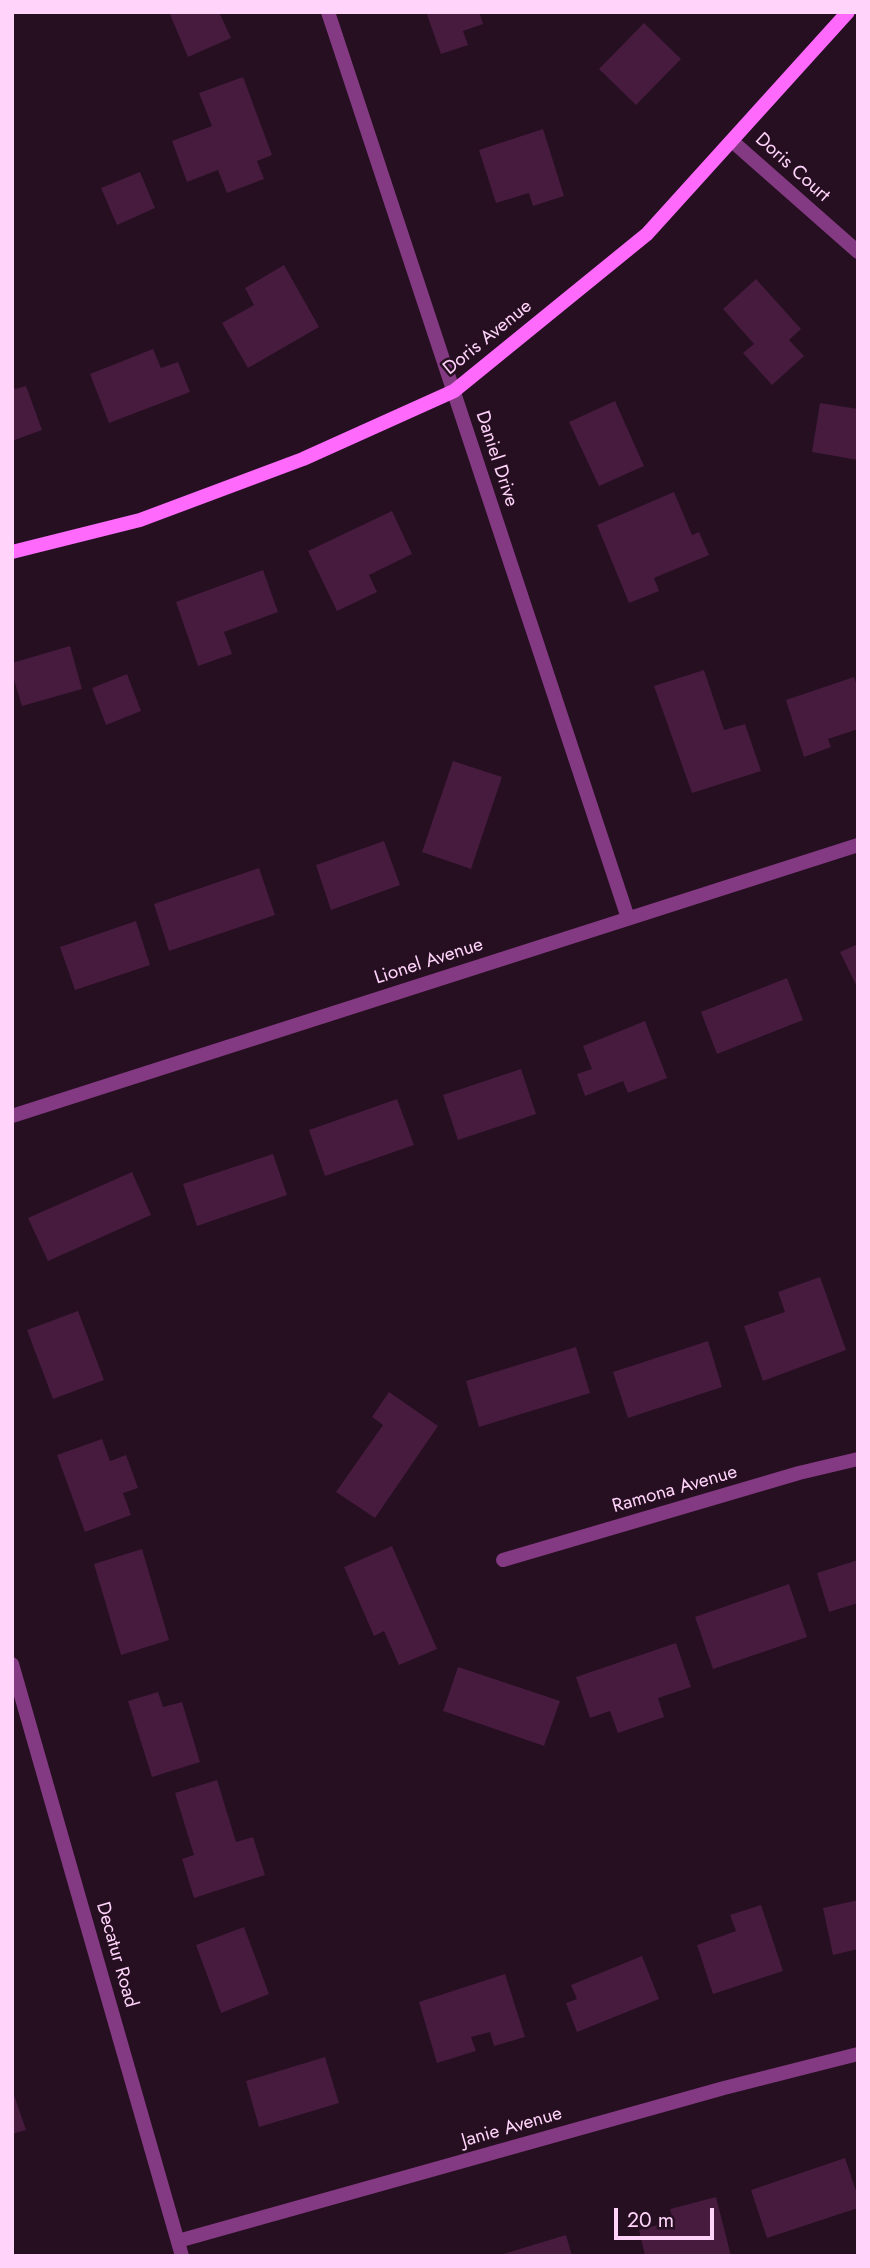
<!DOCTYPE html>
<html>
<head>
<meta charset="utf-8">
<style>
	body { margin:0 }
	#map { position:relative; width:870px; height:2268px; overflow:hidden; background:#250f21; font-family:Jost,sans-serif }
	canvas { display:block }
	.frame { position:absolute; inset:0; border:14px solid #ffd3fa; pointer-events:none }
	.scale { position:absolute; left:614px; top:2208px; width:100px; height:32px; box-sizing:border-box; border:4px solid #ffd3fa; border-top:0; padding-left:9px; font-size:21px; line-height:24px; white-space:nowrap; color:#ffd3fa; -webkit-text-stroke:5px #250f21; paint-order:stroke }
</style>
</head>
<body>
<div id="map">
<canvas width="870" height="2268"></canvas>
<div class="frame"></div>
<div class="scale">20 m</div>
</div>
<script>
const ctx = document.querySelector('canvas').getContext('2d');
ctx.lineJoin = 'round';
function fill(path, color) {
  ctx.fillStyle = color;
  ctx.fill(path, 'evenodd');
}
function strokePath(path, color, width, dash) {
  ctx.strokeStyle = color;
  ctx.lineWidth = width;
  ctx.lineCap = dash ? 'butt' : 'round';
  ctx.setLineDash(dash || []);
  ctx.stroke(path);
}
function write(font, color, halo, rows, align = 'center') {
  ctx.font = font + ' Jost,sans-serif';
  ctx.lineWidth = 5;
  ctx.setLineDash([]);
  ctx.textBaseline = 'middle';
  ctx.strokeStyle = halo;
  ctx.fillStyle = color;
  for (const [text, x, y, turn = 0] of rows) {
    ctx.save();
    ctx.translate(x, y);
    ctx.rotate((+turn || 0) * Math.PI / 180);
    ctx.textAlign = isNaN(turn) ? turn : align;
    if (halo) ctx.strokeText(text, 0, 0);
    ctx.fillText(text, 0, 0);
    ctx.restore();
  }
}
const building = new Path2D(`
	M169,12H219L231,38L188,57Z
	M426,12H479L483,24L463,31L468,45L441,54Z
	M644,23L681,59L636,105L599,69Z
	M243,77L272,155L257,161L264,179L227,193L218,170L187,182L172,141L212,126L199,93Z
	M543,129L564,196L533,206L529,193L496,203L479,150Z
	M140,172L155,208L117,225L101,188Z
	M284,265L319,327L248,368L222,323L254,305L245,288Z
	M756,279L801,329L789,340L804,356L772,385L743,353L754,344L723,309Z
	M153,349L161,368L178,362L190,392L109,423L90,374Z
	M12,382L15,389L26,386L42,430L12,441Z
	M615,401L644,466L599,486L569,422Z
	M820,403L858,409V460L812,452Z
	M674,492L692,535L699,532L709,555L654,578L659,591L629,603L597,525Z
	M392,511L412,554L369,575L377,592L337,611L308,551Z
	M263,570L278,612L224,632L232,654L198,666L176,602Z
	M70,646L82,689L22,706L12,673V663Z
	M704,670L724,730L745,724L761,771L692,793L654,686Z
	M127,674L141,711L106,725L92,688Z
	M854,677L858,689V729L828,739L831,747L804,757L786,700Z
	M453,761L502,777L471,869L422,852Z
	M384,841L400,885L331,910L316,865Z
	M259,868L275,915L169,951L154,904Z
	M136,921L150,965L75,990L60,947Z
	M858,944V989L840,952Z
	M787,978L803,1020L717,1054L701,1012Z
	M645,1021L667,1078L628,1093L623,1081L585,1096L577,1074L592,1069L583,1046Z
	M521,1069L536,1114L458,1140L443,1095Z
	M397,1099L414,1145L325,1176L309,1130Z
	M273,1154L287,1195L197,1226L183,1184Z
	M132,1172L151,1215L48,1261L28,1218Z
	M820,1277L846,1350L763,1381L744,1326L785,1312L778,1292Z
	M78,1311L104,1380L53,1399L27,1330Z
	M708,1341L722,1387L628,1418L613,1372Z
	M576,1347L590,1393L479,1427L466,1381Z
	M389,1392L438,1426L375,1518L336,1492L383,1425L372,1417Z
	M102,1439L110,1461L126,1455L138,1488L123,1493L131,1515L85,1532L57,1455Z
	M392,1546L437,1649L399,1665L384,1631L374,1636L344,1567Z
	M142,1549L169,1640L121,1655L94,1564Z
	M858,1560V1603L829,1612L817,1573Z
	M789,1584L807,1637L713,1669L695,1617Z
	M676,1643L691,1687L658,1698L664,1717L618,1733L610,1711L590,1718L576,1677Z
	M458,1667L560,1701L544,1746L443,1711Z
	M158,1692L163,1707L182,1702L200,1762L152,1777L128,1701Z
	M217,1780L236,1842L253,1837L265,1875L194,1898L182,1859L194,1855L175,1793Z
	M858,1900V1949L833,1955L823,1908Z
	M761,1905L783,1971L713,1994L697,1945L736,1931L730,1915Z
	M244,1927L269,1994L221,2013L196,1945Z
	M642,1956L659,1999L577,2032L566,2003L577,1999L571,1985Z
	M505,1974L525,2037L494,2046L490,2032L471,2037L476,2051L437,2063L419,2002Z
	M325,2057L339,2103L259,2127L246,2081Z
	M12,2089L26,2130L12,2134Z
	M845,2158L858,2197V2208L767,2238L751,2190Z
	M716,2197L731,2256H645L639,2230L673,2221L670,2209Z
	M566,2235L572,2256H500V2255Z`);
const street = new Path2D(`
	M328,12L628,918
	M732,141L858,252
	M12,1116L858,845
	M503,1560L799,1473L858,1459
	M12,1664L182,2256
	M178,2241L724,2088L858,2054`);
const secondary = new Path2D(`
	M12,552L140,520L303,459L454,391L647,234L848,12`);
const streetNames = [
	["Doris Court",792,168,42],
	["Doris Avenue",488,338,-39],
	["Daniel Drive",496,459,72],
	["Lionel Avenue",429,962,-18],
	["Ramona Avenue",675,1490,-16],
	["Decatur Road",116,1955,74],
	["Janie Avenue",512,2128,-16]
];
fill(building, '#461b3e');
strokePath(street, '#843a82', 14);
strokePath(secondary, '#ff6afd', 14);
write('19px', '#ffd3fa', '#250f21', streetNames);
</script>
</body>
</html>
